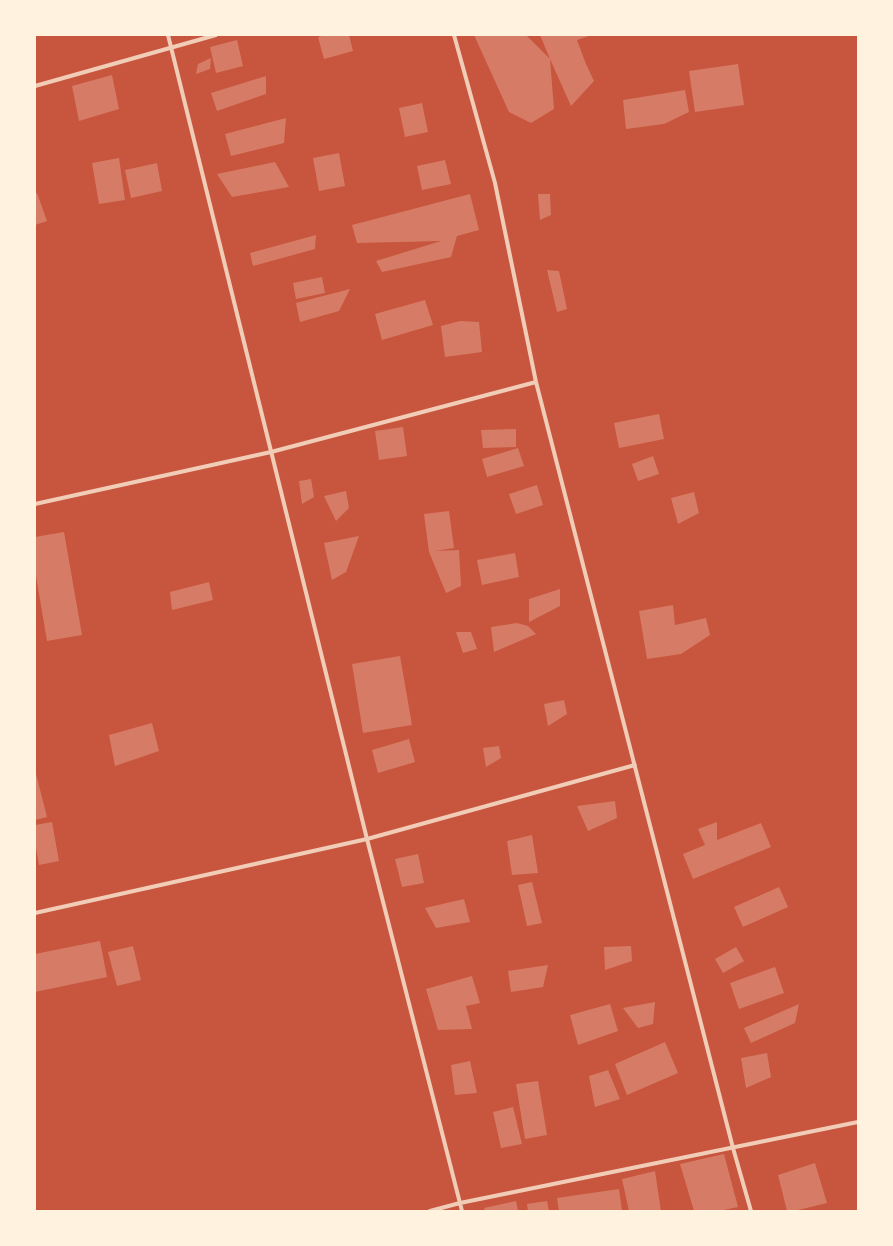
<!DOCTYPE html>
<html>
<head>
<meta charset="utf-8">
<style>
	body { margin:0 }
	#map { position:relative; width:893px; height:1246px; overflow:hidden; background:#c8553d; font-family:"Roboto Condensed",sans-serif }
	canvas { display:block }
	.frame { position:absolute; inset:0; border:36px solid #fff3e0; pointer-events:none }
</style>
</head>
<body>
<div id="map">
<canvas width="893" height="1246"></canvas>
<div class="frame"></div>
</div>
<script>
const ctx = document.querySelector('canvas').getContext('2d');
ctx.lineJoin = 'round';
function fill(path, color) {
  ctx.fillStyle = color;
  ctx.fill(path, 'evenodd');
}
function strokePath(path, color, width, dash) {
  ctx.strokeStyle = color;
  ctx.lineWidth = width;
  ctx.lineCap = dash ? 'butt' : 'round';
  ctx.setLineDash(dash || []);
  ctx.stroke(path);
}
const building = new Path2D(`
	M325,35H349L353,51L324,59L318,37Z
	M474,35H526L550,59L540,35H592L577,40L586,64L594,81L571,106L550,59L554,109L531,123L509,112Z
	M237,40L243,66L216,73L210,47Z
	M211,58L210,69L196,74L198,64Z
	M738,64L744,105L695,112L689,71Z
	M112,75L119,109L79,121L72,86Z
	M266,76V94L217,111L211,93Z
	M685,90L689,112L664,124L626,129L623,100Z
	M422,103L428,132L405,137L399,108Z
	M286,118L284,143L231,156L225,134Z
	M339,153L345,186L319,191L313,158Z
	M119,158L125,200L99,204L92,163Z
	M445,160L451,184L422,190L417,166Z
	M275,162L289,187L232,197L217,174Z
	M157,163L162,191L131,198L125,170Z
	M35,193H37L47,221L35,225Z
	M470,194L479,230L457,236L451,257L382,272L376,261L441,241L357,243L352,225Z
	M538,194H550L551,215L540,220Z
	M316,235L315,249L253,266L250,253Z
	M547,270L559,271L567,309L557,312Z
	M322,277L325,293L296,299L293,283Z
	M350,289L339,311L300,322L296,303Z
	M425,300L433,325L382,340L375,314Z
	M460,321L479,322L482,352L445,357L441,326Z
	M659,414L664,439L619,448L614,423Z
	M403,427L407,456L379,460L375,431Z
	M516,429V447L483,448L481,430Z
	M518,448L524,466L487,477L482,459Z
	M653,456L659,474L638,481L632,464Z
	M311,479L314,497L302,504L299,481Z
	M537,485L543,505L516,514L509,494Z
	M346,491L349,508L336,521L324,496Z
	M694,492L699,513L678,524L671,498Z
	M449,511L454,548L435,551L459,550L461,586L446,593L429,552L424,514Z
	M64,532L82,635L47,641L35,570V537Z
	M359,536L346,572L332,580L324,543Z
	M515,553L519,577L482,585L477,560Z
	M209,582L213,600L172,610L170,592Z
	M560,589V606L529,622V599Z
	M673,605L675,625L706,618L710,635L681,654L647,659L639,611Z
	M517,623L528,626L536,634L494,652L491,627Z
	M456,632H471L477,649L463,653Z
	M400,656L412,725L363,733L352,664Z
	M564,700L567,714L548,726L544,704Z
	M152,723L159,751L115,766L109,735Z
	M409,739L415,762L378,773L372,750Z
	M499,746L501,758L486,767L483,748Z
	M35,770L47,817L35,820Z
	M615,801L617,818L588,831L577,806Z
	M52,822L59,861L39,865L35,842V825Z
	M717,822V840L761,823L771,847L693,879L683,854L705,845L698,829Z
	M532,835L538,873L512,875L507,841Z
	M418,854L424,883L402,887L395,859Z
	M532,882L542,923L527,926L518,885Z
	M779,887L788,907L743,927L734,907Z
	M464,899L470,922L436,928L425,908Z
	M100,941L107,977L35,992V954Z
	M133,946L141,980L117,986L108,952Z
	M631,946L632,961L605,970L604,947Z
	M736,947L744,961L723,973L715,959Z
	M548,965L543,987L511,992L508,971Z
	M775,967L784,993L739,1009L730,983Z
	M472,976L480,1003L466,1006L472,1029L438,1030L426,989Z
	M655,1002L653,1024L638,1028L623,1008Z
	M610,1004L618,1031L578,1045L570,1015Z
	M799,1004L795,1023L751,1043L744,1028Z
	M665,1042L678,1073L627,1095L615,1064Z
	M767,1053L771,1077L746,1088L741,1058Z
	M470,1061L477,1093L455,1095L451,1065Z
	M608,1070L620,1099L595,1107L589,1076Z
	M538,1081L547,1135L525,1139L516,1084Z
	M513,1107L522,1144L501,1148L493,1112Z
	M724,1154L738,1207L719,1211H694L680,1164Z
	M815,1163L827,1203L794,1211H787L778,1175Z
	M655,1171L661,1211H629L622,1179Z
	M619,1189L622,1211H559L557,1198Z
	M516,1201L518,1211H485L484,1208Z
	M547,1201L549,1211H528L527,1204Z`);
const minor = new Path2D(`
	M168,35L367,839L462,1211
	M454,35L495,183L536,382L733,1148L751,1211
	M35,86L216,35
	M35,504L271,452L536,382
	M35,913L367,839L635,765
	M430,1211L460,1203L858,1122`);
fill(building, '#d67c66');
strokePath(minor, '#f1ccb7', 4);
</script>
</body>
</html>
